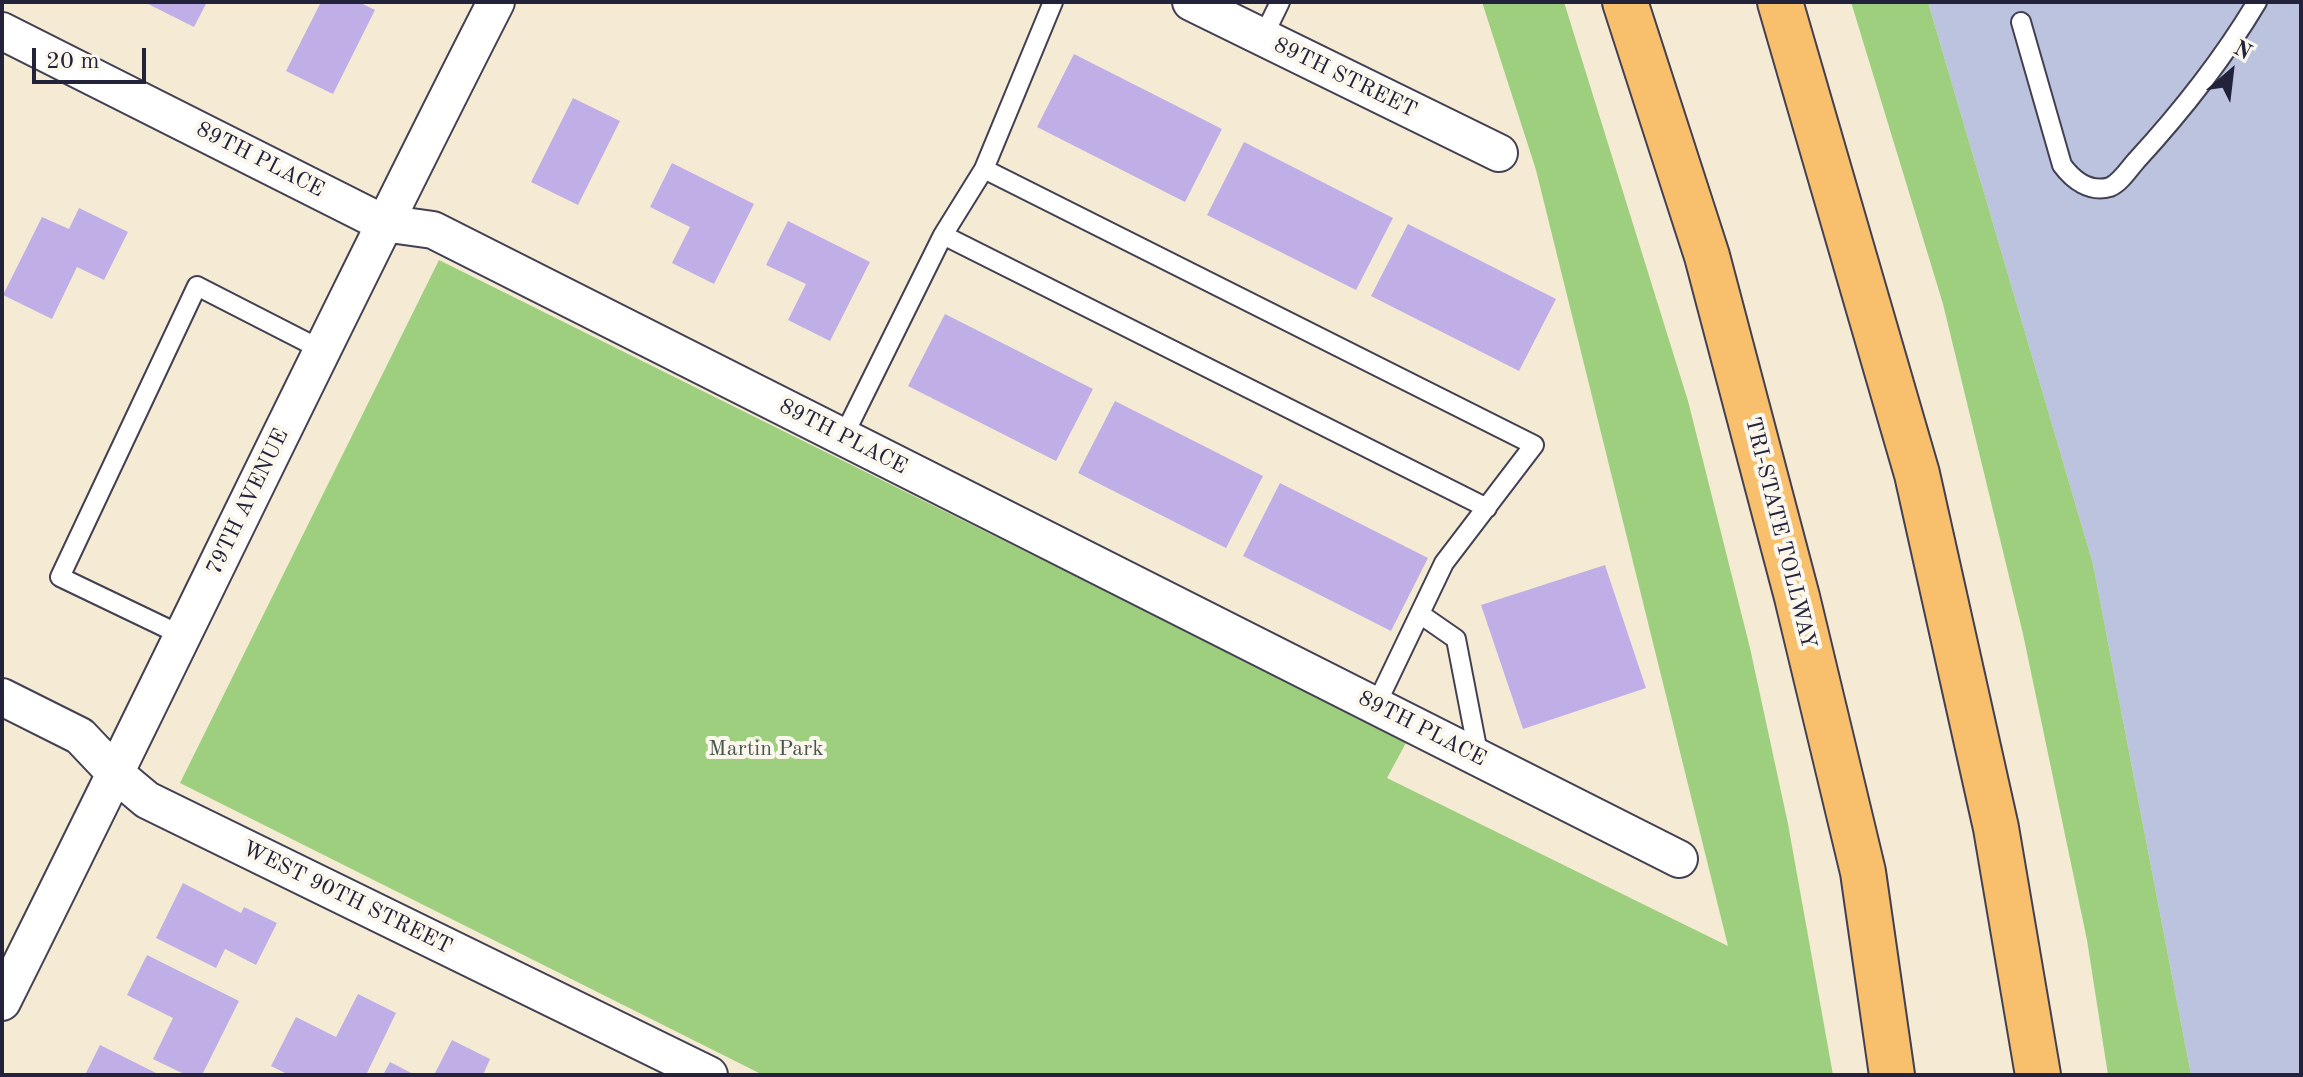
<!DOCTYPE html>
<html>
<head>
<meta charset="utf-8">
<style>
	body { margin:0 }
	#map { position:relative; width:2303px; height:1077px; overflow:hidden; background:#f5ebd5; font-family:"Old Standard TT",serif }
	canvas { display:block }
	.frame { position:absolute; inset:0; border:4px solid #22223b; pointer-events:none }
	.north { position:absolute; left:2191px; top:32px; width:80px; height:80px; -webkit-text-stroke:6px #fbf7ec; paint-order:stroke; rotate:28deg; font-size:22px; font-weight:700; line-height:32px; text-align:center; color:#22223b }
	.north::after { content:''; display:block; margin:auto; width:28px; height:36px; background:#22223b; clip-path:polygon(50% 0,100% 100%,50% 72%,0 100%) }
	.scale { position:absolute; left:32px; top:48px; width:114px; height:36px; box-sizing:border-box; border:4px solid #22223b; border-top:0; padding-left:10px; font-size:24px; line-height:28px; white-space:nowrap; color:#22223b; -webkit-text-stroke:6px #fbf7ec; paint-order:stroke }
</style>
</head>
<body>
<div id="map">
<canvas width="2303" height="1077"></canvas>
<div class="frame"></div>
<div class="north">N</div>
<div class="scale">20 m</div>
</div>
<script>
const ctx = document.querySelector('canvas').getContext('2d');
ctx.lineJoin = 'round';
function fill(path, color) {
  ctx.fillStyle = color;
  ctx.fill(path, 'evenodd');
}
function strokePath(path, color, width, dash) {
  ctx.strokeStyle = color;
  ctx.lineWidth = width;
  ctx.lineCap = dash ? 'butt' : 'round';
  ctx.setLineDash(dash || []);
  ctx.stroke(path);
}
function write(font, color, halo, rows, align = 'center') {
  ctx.font = font + ' "Old Standard TT",serif';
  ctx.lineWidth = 8;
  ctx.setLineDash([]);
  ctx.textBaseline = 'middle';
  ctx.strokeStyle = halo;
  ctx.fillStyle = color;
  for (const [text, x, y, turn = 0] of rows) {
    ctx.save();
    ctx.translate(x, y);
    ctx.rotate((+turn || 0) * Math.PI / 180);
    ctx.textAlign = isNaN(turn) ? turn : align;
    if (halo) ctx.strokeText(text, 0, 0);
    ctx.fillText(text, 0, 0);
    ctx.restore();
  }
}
const industrial = new Path2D(`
	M1928,2H2301V1075H2191L2093,564Z`);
const green = new Path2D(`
	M1482,2H1564L1688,401L1750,648L1788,824L1833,1075H763L180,783L439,260L1407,741L1387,778L1728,946L1536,170Z
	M1851,2H1928L2093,564L2191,1075H2108L2087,940L2023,634L1943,304Z`);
const building = new Path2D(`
	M144,2H207L194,27Z
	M321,2H359L375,10L333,94L286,71Z
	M1074,54L1222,129L1185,202L1037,127Z
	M573,98L620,121L578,205L531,182Z
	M1244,142L1393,218L1356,290L1207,215Z
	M672,163L754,204L714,284L672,263L690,227L650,207Z
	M79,208L128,232L104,280L77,267L52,319L3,295L42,217L69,229Z
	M788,221L870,262L830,341L788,320L806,284L766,265Z
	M1408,224L1556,299L1519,371L1371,296Z
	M945,314L1093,389L1056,461L908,386Z
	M1115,401L1263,476L1226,548L1078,473Z
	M1280,483L1428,558L1391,631L1243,556Z
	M1605,565L1646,688L1523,729L1481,605Z
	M183,883L241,913L244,907L277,923L256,965L225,949L216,968L156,938Z
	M147,955L239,1001L202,1075H186L153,1059L173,1018L127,995Z
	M358,994L396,1013L366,1075H289L271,1066L296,1017L336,1037Z
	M452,1040L490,1059L483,1075H434Z
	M100,1045L160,1075H85Z
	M390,1062L415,1075H383Z`);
const service = new Path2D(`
	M1053,2L984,169L1534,445L1444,563L1376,705
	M2021,22L2062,165C2073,180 2090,193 2110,187C2120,183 2129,169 2136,161C2181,112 2223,59 2257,2
	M1263,37L1280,2
	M943,235L984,169
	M843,437L943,235L1487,508
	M1420,614L1456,639L1479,758
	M183,636L60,577L197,286L322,350`);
const minor = new Path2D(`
	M1191,2L1499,153
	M2,31L383,223L433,230L1679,859
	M2,697L80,736L116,774L147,800L709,1075
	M2,1002C168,670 327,333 496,2`);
const motorway = new Path2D(`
	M1625,2L1707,256L1797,597L1863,872L1892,1075
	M1780,2L1917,474L1996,828L2038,1075`);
const streetNames = [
	["89TH STREET",1345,78,26],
	["89TH PLACE",260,160,27],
	["89TH PLACE",843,437,27],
	["79TH AVENUE",248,502,-64],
	["TRI-STATE TOLLWAY",1780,533,76],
	["89TH PLACE",1422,729,27],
	["WEST 90TH STREET",347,898,26]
];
const parkNames = [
	["Martin Park",766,749]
];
fill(industrial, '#bbc3de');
fill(green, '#9dcf7f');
fill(building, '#c0aee7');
strokePath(service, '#424052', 22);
strokePath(minor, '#424052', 40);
strokePath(motorway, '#424052', 48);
strokePath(service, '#fff', 18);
strokePath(minor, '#fff', 36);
strokePath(motorway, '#f8bf6c', 44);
write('22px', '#22223b', '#fbf7ec', streetNames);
write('22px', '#47564f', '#fbf7ec', parkNames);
</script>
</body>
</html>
